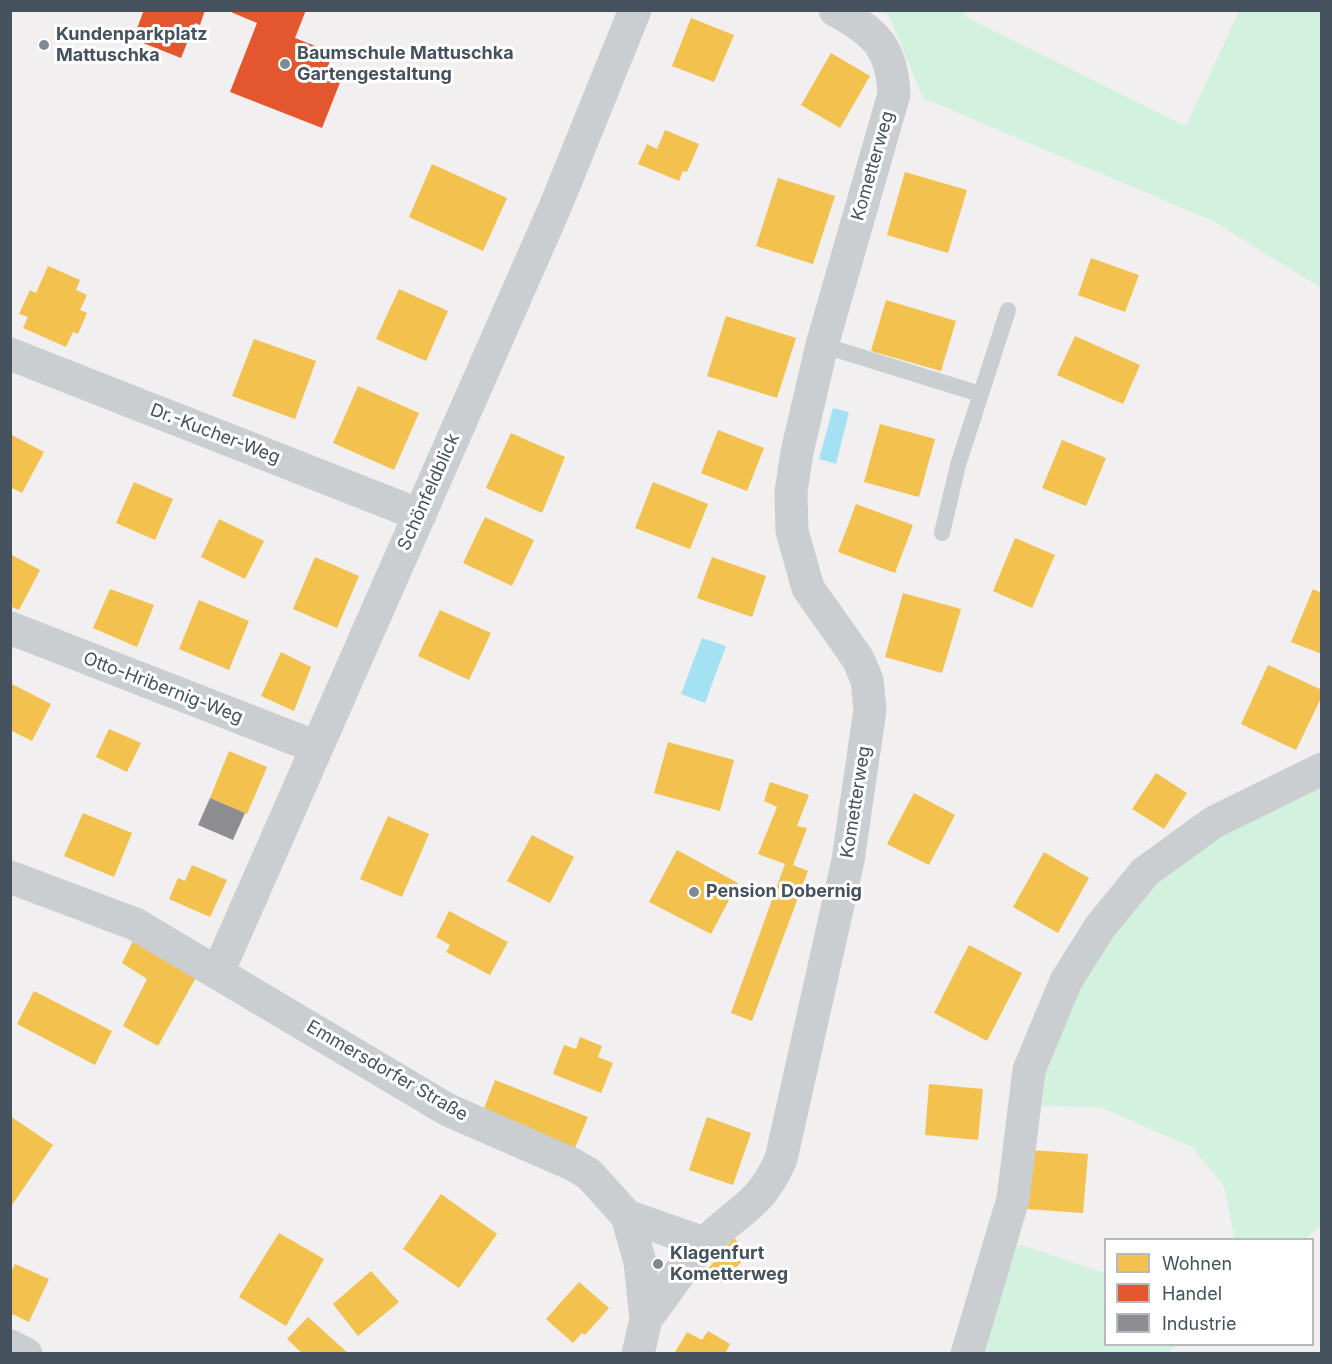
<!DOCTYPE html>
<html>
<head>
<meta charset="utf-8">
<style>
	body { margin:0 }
	#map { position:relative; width:1332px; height:1364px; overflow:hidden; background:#f1efef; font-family:Inter,sans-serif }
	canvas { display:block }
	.frame { position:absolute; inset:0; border:12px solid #45525e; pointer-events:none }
	.legend { position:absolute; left:1104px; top:1238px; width:210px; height:108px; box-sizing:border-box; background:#fff; border:2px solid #b5babf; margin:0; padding:8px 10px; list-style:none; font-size:18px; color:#45525e }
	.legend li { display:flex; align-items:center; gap:12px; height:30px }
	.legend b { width:30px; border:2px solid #b5babf }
</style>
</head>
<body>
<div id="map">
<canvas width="1332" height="1364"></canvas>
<div class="frame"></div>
<ul class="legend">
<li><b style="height:16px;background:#f2c14e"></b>Wohnen</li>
<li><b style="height:16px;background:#e4572e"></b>Handel</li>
<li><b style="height:16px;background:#8d8d92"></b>Industrie</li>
</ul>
</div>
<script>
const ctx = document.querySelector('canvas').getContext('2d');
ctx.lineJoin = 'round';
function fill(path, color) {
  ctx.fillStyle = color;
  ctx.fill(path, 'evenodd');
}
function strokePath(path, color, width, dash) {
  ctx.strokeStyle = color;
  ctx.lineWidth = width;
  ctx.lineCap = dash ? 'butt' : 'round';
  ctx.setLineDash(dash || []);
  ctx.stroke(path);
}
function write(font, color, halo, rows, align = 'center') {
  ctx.font = font + ' Inter,sans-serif';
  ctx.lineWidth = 6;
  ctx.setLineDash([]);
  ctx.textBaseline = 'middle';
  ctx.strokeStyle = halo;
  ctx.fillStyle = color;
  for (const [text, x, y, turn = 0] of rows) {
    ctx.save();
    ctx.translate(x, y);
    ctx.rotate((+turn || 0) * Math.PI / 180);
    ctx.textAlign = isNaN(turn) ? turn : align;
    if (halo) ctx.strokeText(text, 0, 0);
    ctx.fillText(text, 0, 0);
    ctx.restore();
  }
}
const green = new Path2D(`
	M878,11H967L964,16L1186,126L1239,11H1321V288L1213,221L923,98L889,16Z
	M1321,770V1225L1305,1239H1232L1234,1235L1224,1186L1192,1147L1100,1107L1025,1105L1039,1047L1161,860Z
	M1001,1242L1025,1246L1105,1273L1106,1344L1176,1345L1168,1354H959Z`);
const water = new Path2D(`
	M833,408L849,412L836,464L819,459Z
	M702,638L726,646L705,703L681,694Z`);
const homes = new Path2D(`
	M691,18L734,35L714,82L672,66Z
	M831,53L870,76L840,128L801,105Z
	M665,130L699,144L687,172L683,171L679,181L638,164L647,144L657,149Z
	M432,164L507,198L483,251L409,217Z
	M905,172L967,190L948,253L887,235Z
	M778,178L835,196L813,264L756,246Z
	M1091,258L1139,275L1125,312L1078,295Z
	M48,266L80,280L76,290L87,295L80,310L87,313L78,334L73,332L66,347L23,328L28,317L19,314L30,290L36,293Z
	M399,289L448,311L426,361L376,339Z
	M886,300L956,321L941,371L871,351Z
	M726,316L796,338L777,398L707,376Z
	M1075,336L1140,365L1123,404L1057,375Z
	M254,339L316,361L295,419L232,396Z
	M358,386L419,413L394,470L333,443Z
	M880,424L935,439L919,497L864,482Z
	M718,430L764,448L747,491L701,473Z
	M511,433L565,457L542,513L486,488Z
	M10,434L44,452L22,493L10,487Z
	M1062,440L1106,458L1086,506L1042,488Z
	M134,482L173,499L155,540L116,523Z
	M653,482L708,504L690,549L635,528Z
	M856,504L913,525L895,573L838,552Z
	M485,517L534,540L512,586L463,563Z
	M219,519L264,541L245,579L201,557Z
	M1015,538L1055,555L1032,608L993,591Z
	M10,554L40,570L19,610L10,606Z
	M315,557L359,576L337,628L293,609Z
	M712,557L766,576L752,617L697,598Z
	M110,589L154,605L137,647L93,628Z
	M1313,589L1322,593V654L1291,642Z
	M903,593L961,609L942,673L885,657Z
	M199,600L249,621L229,670L179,649Z
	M440,610L491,633L469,680L418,656Z
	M281,652L311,667L294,711L261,696Z
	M1268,665L1322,690V696L1296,750L1241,724Z
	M10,683L51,704L32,741L10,730Z
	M109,729L141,743L127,772L96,757Z
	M668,742L734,760L720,811L654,793Z
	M229,751L267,767L247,814L210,798Z
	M1156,773L1187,793L1164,829L1132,809Z
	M770,782L809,795L797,826L807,828L793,865L808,871L752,1021L731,1013L785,864L758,854L777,807L764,801Z
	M914,793L955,815L929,865L887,844Z
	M83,813L132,833L114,877L64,856Z
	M388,816L429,834L402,897L360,879Z
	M532,835L574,857L550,903L507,881Z
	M677,850L738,883L711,934L649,902Z
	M1044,852L1089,878L1058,933L1013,907Z
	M192,865L227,880L210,917L169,899L178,878L185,881Z
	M449,911L508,942L490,975L446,952L450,945L436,937Z
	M134,939L199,972L158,1046L123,1026L147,979L122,963Z
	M969,945L1022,973L987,1041L934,1013Z
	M34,991L112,1031L95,1065L17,1024Z
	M580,1037L602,1046L598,1057L613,1063L601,1093L553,1074L564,1045L576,1049Z
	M495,1080L588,1117L575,1148L483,1111Z
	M929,1084L983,1089L978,1140L925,1135Z
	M10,1116L53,1145L10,1208Z
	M707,1117L751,1133L733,1185L689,1170Z
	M1031,1150L1088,1154L1083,1213L1027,1209Z
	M441,1194L497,1234L459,1288L403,1249Z
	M279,1233L324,1259L286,1326L239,1297Z
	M734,1238L749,1254L721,1283L707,1270Z
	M15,1264L49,1279L29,1322L10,1313V1274Z
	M371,1271L399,1302L358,1336L333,1304Z
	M579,1282L609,1308L585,1335L582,1333L573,1343L546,1319Z
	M308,1317L349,1354H303L287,1339Z
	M708,1331L730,1344L725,1354H674L687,1332L702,1340Z`);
const shops = new Path2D(`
	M144,10H205L200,25L195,23L181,58L133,39Z
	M226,10H306L295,38L333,53L325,74L341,80L322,128L230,92L257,23Z`);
const industry = new Path2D(`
	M210,798L245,813L233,840L198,825Z`);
const service = new Path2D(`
	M822,345L980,394
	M942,533L958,465L1008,310`);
const minor = new Path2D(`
	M10,354L420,515
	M10,628L316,747
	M10,877L135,924L448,1110L572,1164L589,1174L627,1216L640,1262L646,1319L638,1354
	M218,972L556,205L635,10
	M627,1216L704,1243
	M646,1319C665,1295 683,1264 705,1243C740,1208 759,1208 781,1159L848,860L870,710L867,680L858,659L808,588L792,531L791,492L797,452L822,345L894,94C892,47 875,32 835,10
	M10,1346L26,1354
	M967,1354L1013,1199L1029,1070L1066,981L1100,927L1145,872L1214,822L1322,769`);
const markers = [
	[44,45,6,"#818991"],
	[285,64,6,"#818991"],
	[694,892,6,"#818991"],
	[658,1264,6,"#818991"]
];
const poiNames = [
	["Kundenparkplatz",56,35],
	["Mattuschka",56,56],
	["Baumschule Mattuschka",297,54],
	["Gartengestaltung",297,75],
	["Pension Dobernig",706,892],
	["Klagenfurt",670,1254],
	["Kometterweg",670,1275]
];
const streetNames = [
	["Kometterweg",873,166,-74],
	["Dr.-Kucher-Weg",215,434,21],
	["Schönfeldblick",429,492,-66],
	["Otto-Hribernig-Weg",163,688,21],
	["Kometterweg",856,802,-81],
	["Emmersdorfer Straße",387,1071,30]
];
fill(green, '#d2f1de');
fill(water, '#a4e1f2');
fill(homes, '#f2c14e');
fill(shops, '#e4572e');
fill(industry, '#8d8d92');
strokePath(service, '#cbced1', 16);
strokePath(minor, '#cbced1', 33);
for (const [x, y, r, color] of markers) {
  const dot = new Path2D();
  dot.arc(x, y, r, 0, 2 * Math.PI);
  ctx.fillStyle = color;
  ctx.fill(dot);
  strokePath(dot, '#fff', 2);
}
write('bold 18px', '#45525e', '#fff', poiNames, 'left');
write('18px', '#45525e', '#fff', streetNames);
</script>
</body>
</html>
